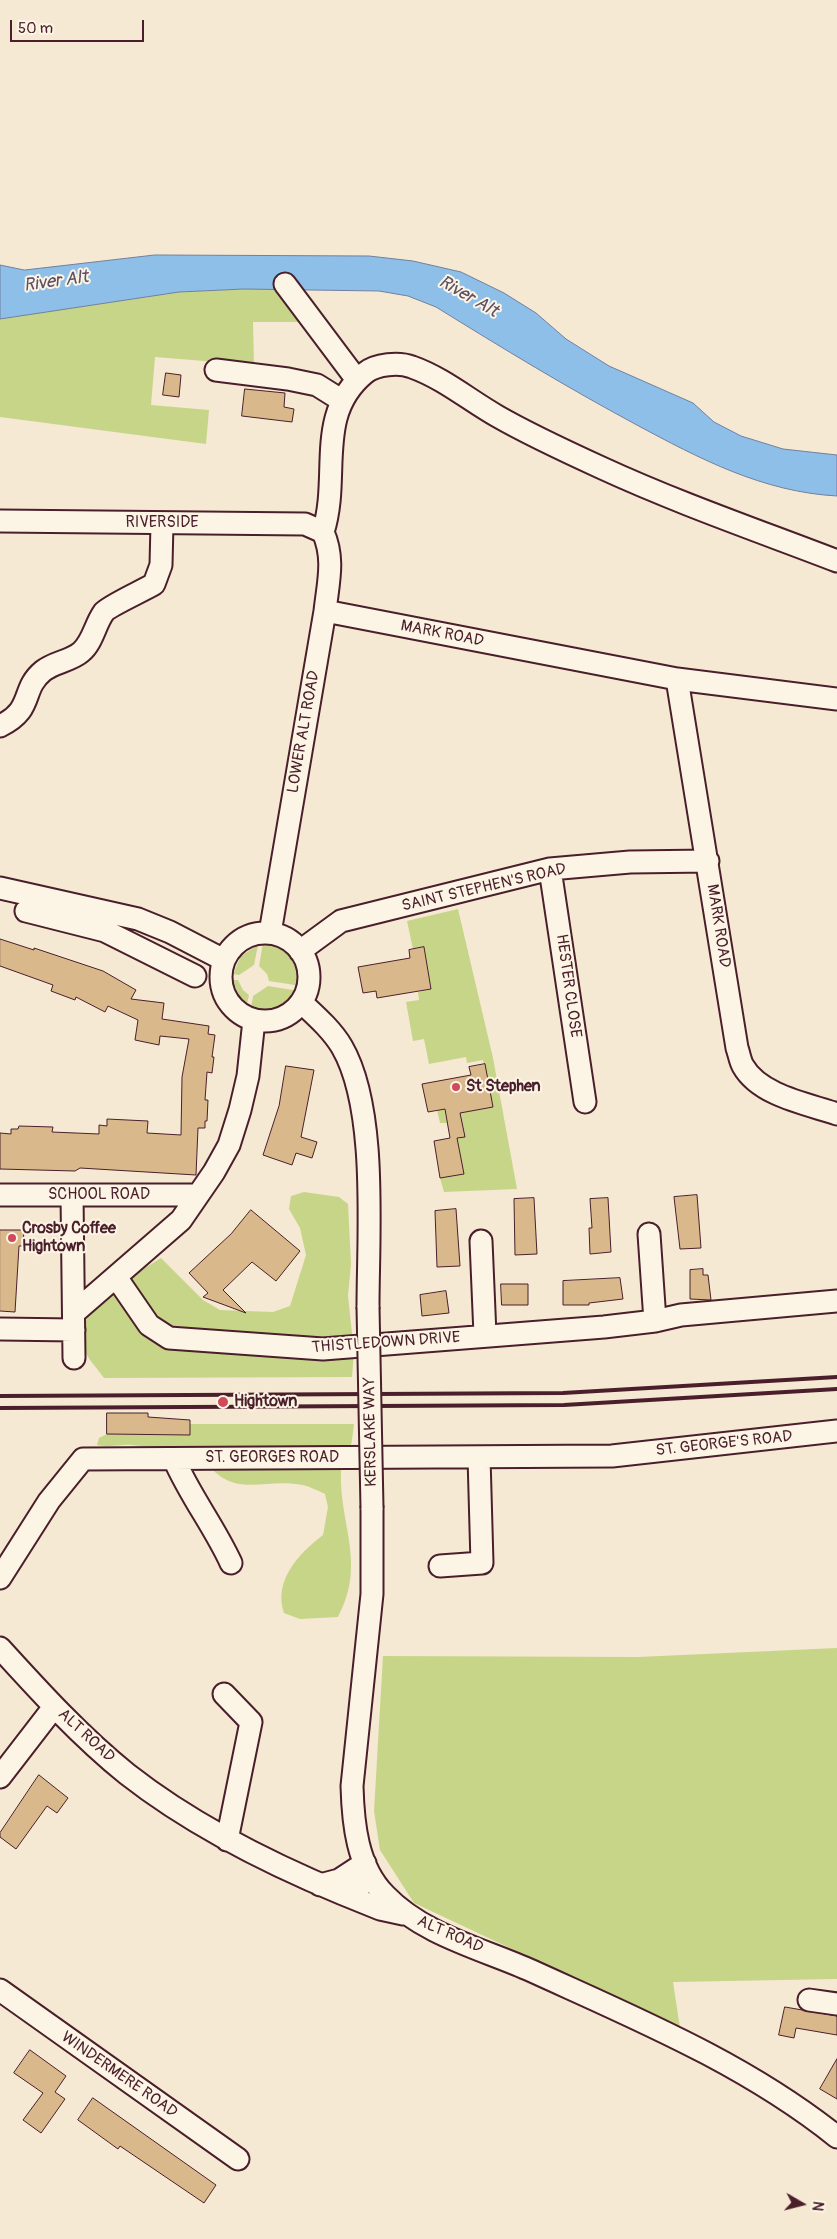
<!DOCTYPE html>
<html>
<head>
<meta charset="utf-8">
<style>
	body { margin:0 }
	#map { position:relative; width:837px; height:2239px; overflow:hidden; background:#f5e9d3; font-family:Pangolin,sans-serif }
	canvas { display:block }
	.north { position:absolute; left:777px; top:2179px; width:50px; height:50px; -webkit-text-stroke:4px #fcf5e5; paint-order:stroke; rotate:98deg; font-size:14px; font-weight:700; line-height:20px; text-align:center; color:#4a1f2b }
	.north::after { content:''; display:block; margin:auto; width:18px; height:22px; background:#4a1f2b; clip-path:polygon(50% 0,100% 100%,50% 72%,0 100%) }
	.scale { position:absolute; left:10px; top:20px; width:134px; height:22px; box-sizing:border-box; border:2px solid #4a1f2b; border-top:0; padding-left:6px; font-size:15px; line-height:18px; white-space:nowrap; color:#4a1f2b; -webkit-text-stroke:4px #fcf5e5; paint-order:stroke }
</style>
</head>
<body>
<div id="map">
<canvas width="837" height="2239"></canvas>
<div class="north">N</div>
<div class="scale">50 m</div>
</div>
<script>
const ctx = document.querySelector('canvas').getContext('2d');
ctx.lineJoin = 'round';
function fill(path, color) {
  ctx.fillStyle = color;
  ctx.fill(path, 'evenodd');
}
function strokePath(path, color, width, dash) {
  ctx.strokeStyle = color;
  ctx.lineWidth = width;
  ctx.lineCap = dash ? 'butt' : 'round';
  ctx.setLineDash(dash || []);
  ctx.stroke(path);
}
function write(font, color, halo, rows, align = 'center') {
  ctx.font = font + ' Pangolin,sans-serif';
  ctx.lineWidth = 4;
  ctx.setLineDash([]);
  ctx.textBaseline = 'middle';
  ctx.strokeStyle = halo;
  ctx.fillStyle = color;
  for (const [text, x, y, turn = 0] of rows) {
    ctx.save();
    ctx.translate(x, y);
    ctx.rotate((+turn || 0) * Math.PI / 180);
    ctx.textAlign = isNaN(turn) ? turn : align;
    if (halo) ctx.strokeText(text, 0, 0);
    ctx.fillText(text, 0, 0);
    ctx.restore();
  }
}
const green = new Path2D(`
	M244,289H283L308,322H253L254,365L155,357L151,405L209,410L206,444L0,417V319L179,292Z
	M458,909L493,1058L517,1189L444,1192L440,1178L463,1174L457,1138L464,1137L463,1129L449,1132L447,1123H440L437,1110L475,1102L477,1110L493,1107L483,1060L467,1063L466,1057L429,1064L424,1039L413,1041L406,1002L419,1000L418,992L431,989L424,947L413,949L407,921Z
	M263,943C289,942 304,962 301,986L269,981L267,974L259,966Z
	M258,945L254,965L239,975L233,974L241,956Z
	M233,980H238L243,990L249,995L247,1004L238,994Z
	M268,986L299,991C291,1010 269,1016 251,1008L253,996Z
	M304,1192L339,1197L348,1204L351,1264L348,1296L354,1352L352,1377L104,1378C98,1369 84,1355 83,1345C78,1299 128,1279 161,1258L203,1300L220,1310L273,1312L290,1306L306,1255L300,1228L289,1209L291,1196Z
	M190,1424H354C353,1432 352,1442 350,1450C348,1457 342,1464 341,1471C339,1525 367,1563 338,1617L300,1619L284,1613C273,1581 299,1553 323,1535L328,1507L325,1494C318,1491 311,1487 303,1485C263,1477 233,1501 204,1459C180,1452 157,1447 132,1445C119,1444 110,1448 97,1445L99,1438L107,1434L190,1435Z
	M837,1648V1979L673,1982L680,2028L414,1903L380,1850L374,1811L383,1656L638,1657Z`);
const water = new Path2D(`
	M155,255L369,256L413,261L461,272L504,293L536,313L566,339L609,366L693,403L714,422L741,436L783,449L837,455V496C763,492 700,459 635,424C568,388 502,348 436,307L408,296L379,291L244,289L179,292L0,319V265L24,270Z`);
const building = new Path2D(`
	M166,373L181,375L179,397L163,395Z
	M245,389L285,393L284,407L294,409L292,422L242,416Z
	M0,939L34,950V948L103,971L136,990L131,999L164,1003L162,1019L209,1026L208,1034L215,1035L212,1057H214L212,1073L207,1072L205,1100H208L207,1121H205V1128H198L196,1175L80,1168L75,1171L0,1169V1133L11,1134V1129H18L19,1126L53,1127L52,1132L99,1134V1125L107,1126V1119L148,1121L147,1133L181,1135L182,1077L189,1039L160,1036L159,1045L135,1040L138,1020L108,1006L105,1012L76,997L75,1000L51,991L53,985L0,966Z
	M424,947L431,989L377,998L376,991L363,993L358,967L410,958L409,950Z
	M485,1064L493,1107L460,1113L465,1137L457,1138L464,1174L440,1178L434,1141L450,1138L445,1109L428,1112L422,1084L471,1075L469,1067Z
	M286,1066L314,1070L301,1137L317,1142L312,1158L296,1153L292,1165L263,1155L279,1106Z
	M697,1195L701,1248L680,1249L674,1197Z
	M534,1198L537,1254L515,1255L514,1199Z
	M608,1198L611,1252L590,1254L589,1228H592L590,1199Z
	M456,1209L460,1266L437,1267L435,1211Z
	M251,1210L300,1251L276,1281L252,1262L223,1290L246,1313L203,1297L208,1293L189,1273L231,1234Z
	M0,1230H24L23,1246H19L15,1312L0,1311Z
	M703,1269V1275H708L711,1300L690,1299V1270Z
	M620,1278L623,1299L589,1303V1305H563V1281Z
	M501,1284H528V1305H502Z
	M446,1291L449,1313L422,1316L420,1295Z
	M107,1413H148V1417L190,1420V1435L107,1434Z
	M39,1775L68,1798L57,1813L47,1806L16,1849L0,1837V1833Z
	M785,2007L837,2016V2035L796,2028L794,2038L779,2035Z
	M30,2050L66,2076L55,2092L65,2099L41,2133L23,2120L43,2093L14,2073Z
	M837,2059V2099L820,2089Z
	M93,2098L216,2185L204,2203L120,2146L118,2149L78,2120Z`);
const minor = new Path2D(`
	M285,284L357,380
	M216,370L288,379L317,385L341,400
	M0,521L305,524L323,532
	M323,532C341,476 314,415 365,373C376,364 399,362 412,367C443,378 469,400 497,416C530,435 567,452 602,468C678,503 759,531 837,561
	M325,611L677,679L837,699
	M677,679L737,1048C739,1053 740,1061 743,1066C760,1096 808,1104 837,1114
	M0,726C35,709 20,690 43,671C54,662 71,661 81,652C93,642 95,624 104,612C109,606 144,590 154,584L161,565L162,524
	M550,869L585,1102
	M0,888L138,919L170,932L224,960
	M26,911L105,931L195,976
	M221 977a44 44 0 1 1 88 0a44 44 0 1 1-88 0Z
	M270,933L325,611C328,583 335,559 323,532
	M300,951L341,921L550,869L630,862L708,861
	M301,1002C316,1016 332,1030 342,1047C378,1109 368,1235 368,1307
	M0,1195H198
	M72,1195L74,1358
	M649,1234L655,1321
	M481,1241L485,1335
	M116,1277L149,1325L169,1338L323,1349L604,1327L655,1321L681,1315L837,1301
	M75,1312L181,1220L214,1172L229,1145L240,1110L248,1076L254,1020
	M0,1329L74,1330
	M174,1459C190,1496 214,1526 231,1563
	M372,1508V1594L352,1786C353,1823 357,1867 385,1895C423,1935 483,1949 532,1971C637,2019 746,2064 837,2137
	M440,1566L482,1563L479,1457
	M0,1578L49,1501L83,1459L612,1456L837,1431
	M0,1648C40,1692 81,1737 127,1774C192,1825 268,1863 343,1894L372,1879
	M224,1694L251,1722L227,1840
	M0,1777L54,1707
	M320,1885L339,1880L365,1863
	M343,1894L380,1909L403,1914
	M0,1990L238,2159
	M809,2000L837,2004`);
const rail = new Path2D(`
	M0,1396L563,1393L837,1377
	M0,1408L564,1405L837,1389`);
const minorBridge = new Path2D(`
	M368,1307L372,1508`);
const markers = [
	[456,1087,5,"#d1495b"],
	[12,1238,5,"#d1495b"],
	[223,1402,6,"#d1495b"]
];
const streetNames = [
	["RIVERSIDE",162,523],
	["MARK ROAD",442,634,11],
	["LOWER ALT ROAD",304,732,-80],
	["SAINT STEPHEN'S ROAD",484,888,-13],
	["MARK ROAD",718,926,81],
	["HESTER CLOSE",568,986,82],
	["SCHOOL ROAD",99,1195],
	["THISTLEDOWN DRIVE",386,1343,-4],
	["KERSLAKE WAY",371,1432,-91],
	["ST. GEORGE'S ROAD",724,1444,-6],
	["ST. GEORGES ROAD",272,1458],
	["ALT ROAD",86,1736,43],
	["ALT ROAD",450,1935,24],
	["WINDERMERE ROAD",119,2075,35]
];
const poiNames = [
	["St Stephen",466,1087],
	["Crosby Coffee",22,1229],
	["Hightown",22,1247],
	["Hightown",234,1402]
];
const waterNames = [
	["River Alt",56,282,-8],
	["River Alt",468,297,30]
];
fill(green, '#c7d589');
fill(water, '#8dbfe9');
strokePath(water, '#727f9d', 1);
fill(building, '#d9b98c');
strokePath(building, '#4a1f2b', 1);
strokePath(minor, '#4a1f2b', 25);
strokePath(minor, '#fcf5e5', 21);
strokePath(rail, '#4a1f2b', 4);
strokePath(minorBridge, '#4a1f2b', 25, []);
strokePath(minorBridge, '#fcf5e5', 21);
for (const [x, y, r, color] of markers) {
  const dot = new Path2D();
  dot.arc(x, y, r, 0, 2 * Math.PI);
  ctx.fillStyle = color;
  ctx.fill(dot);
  strokePath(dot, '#fcf5e5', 2);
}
write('16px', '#4a1f2b', '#fcf5e5', streetNames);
write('bold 16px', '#4a1f2b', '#fcf5e5', poiNames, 'left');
write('italic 18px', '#5e4f64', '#fcf5e5', waterNames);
</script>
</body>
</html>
